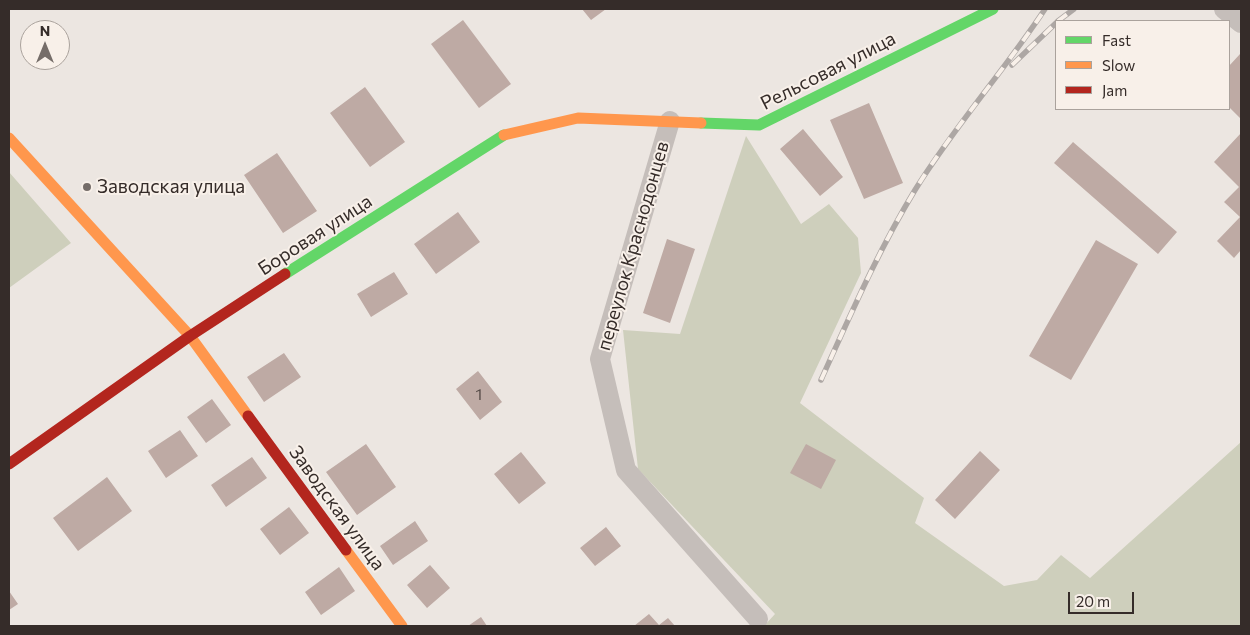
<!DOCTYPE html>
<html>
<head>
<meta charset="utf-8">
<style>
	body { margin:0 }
	#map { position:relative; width:1250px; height:635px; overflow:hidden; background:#ece6e1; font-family:Commissioner,sans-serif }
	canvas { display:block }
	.frame { position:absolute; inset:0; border:10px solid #352c29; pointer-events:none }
	.legend { position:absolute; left:1055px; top:20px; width:175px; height:90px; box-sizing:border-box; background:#f8f0e9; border:1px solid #aaa29c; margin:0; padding:6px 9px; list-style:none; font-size:15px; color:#352c29 }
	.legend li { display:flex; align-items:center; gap:10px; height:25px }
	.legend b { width:25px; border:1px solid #aaa29c }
	.north { position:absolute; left:20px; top:20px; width:50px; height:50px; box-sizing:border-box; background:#f8f0e9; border:1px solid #aaa29c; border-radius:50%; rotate:0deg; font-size:14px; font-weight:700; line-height:20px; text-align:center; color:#352c29 }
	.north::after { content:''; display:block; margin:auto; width:18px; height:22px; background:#756d69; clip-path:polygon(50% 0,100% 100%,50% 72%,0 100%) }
	.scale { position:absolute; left:1068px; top:592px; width:66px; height:22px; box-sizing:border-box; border:2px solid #352c29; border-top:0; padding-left:6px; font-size:15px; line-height:18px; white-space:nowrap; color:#352c29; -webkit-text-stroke:4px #f8f0e9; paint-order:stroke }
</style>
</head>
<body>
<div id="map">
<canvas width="1250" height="635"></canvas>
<div class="frame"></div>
<ul class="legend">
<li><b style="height:6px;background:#63d668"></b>Fast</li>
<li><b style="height:6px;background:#ff974d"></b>Slow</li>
<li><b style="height:6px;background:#b3261e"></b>Jam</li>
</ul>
<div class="north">N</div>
<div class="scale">20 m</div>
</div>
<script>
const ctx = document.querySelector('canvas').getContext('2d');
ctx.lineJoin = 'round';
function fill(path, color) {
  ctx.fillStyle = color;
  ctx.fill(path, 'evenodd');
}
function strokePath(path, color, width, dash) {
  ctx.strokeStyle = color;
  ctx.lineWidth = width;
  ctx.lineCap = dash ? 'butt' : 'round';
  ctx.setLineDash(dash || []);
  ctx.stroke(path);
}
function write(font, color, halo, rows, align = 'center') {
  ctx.font = font + ' Commissioner,sans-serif';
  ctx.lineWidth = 4;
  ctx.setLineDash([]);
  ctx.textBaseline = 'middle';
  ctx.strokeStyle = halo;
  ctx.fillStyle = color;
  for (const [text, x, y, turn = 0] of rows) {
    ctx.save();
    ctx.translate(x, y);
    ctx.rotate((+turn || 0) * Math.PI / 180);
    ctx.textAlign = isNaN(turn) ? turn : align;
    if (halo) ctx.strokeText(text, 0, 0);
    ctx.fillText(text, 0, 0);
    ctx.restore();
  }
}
const green = new Path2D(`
	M746,136L801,224L829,204L858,238L861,273L800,403L924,498L915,523L1004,586L1037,580L1061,555L1090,578L1241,442V626H764L775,614L638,469L623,330L680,334Z
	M9,172L71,243L9,288Z`);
const building = new Path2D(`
	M582,9H606L591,20Z
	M463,20L511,84L479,108L431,44Z
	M1240,54L1241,55V119L1229,107V66Z
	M365,87L405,142L370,167L330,113Z
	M869,103L903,183L864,199L830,120Z
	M803,129L843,177L820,196L780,149Z
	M1241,133V250L1234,258L1217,241L1240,217L1224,202L1239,187L1214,162Z
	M1073,142L1177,232L1158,254L1054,163Z
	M277,153L317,211L283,233L244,175Z
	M458,212L480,242L436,274L414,244Z
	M667,239L695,249L670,323L643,313Z
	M1096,240L1138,264L1071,380L1029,356Z
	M394,272L408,294L371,317L357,294Z
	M284,353L301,377L264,402L247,377Z
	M478,371L502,402L480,420L456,389Z
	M212,399L231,425L206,443L187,417Z
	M180,430L198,456L166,478L148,451Z
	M366,444L396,487L357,515L326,472Z
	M806,444L836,460L821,489L790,473Z
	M980,451L1000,470L955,519L935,500Z
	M521,452L546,483L519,504L494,474Z
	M252,457L267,478L226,507L211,485Z
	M107,477L132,511L78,551L53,518Z
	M289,507L309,533L280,555L260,529Z
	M415,521L428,541L393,565L380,546Z
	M606,527L621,546L595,566L580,548Z
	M430,565L450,588L427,608L407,585Z
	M339,567L355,591L321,615L305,592Z
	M9,591L18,604L9,610Z
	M649,614L659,625L668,618L675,626H634Z
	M481,617L487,626H468Z`);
const street = new Path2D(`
	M1224,9L1241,23
	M670,121L600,359L626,470L758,619`);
const fast = new Path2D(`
	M701,123L759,125L993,9
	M285,274L504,135`);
const slow = new Path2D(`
	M504,135L578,118L701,123
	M9,138L190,336L248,416
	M346,550L402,626`);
const jam = new Path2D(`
	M248,416L346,550
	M9,464L190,336L285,274`);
const rail = new Path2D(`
	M1058,21L1074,9
	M1012,65L1056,23
	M821,380C850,316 878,251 915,190C954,127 1004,71 1045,9`);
const markers = [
	[87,187,5,"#756d69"]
];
const numberNames = [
	["1",479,395]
];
const streetNames = [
	["Рельсовая улица",828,71,-27],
	["Боровая улица",315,235,-33],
	["переулок Краснодонцев",633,246,-74],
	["Заводская улица",337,508,54]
];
const poiNames = [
	["Заводская улица",97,187]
];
fill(green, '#cecfbc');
fill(building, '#beaaa4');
strokePath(street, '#c5beba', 20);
strokePath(fast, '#63d668', 11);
strokePath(slow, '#ff974d', 11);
strokePath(jam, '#b3261e', 11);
strokePath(rail, '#ada7a4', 5.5);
strokePath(rail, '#f8f0e9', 4, [11]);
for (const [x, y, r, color] of markers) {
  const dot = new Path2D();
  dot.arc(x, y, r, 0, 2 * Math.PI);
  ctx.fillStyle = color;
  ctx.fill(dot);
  strokePath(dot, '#f8f0e9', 2);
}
write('16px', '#574c48', null, numberNames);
write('19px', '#352c29', '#f8f0e9', streetNames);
write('19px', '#352c29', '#f8f0e9', poiNames, 'left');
</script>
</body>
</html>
